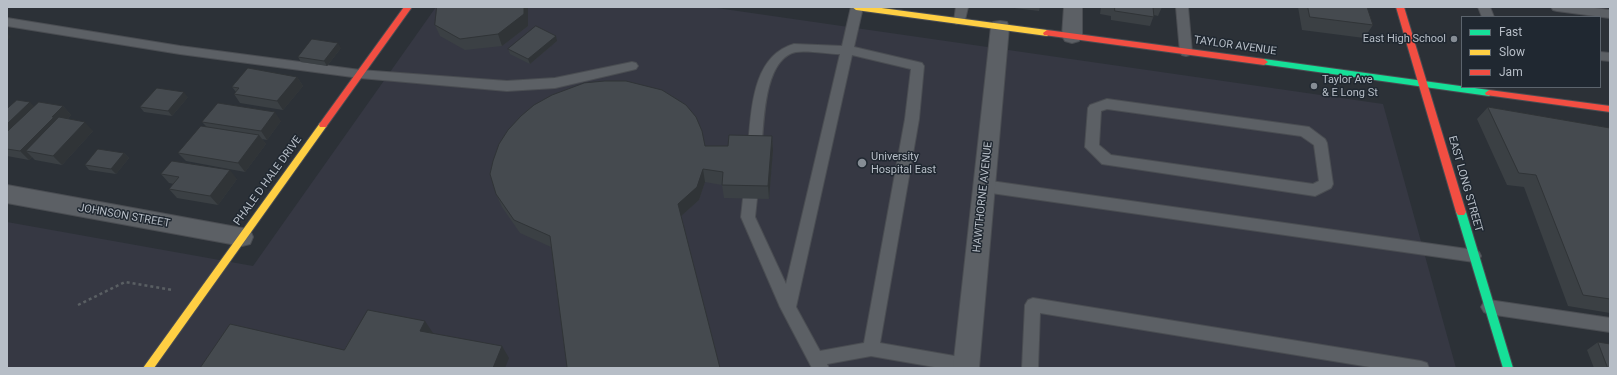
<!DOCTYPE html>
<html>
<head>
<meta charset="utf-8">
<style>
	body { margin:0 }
	#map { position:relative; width:1617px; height:375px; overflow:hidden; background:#2c3137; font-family:Roboto,sans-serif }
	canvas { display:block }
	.frame { position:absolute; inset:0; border:8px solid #b7bec7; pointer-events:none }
	.legend { position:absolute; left:1461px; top:16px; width:140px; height:72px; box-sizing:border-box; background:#202831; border:1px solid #5c646d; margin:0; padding:5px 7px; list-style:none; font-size:12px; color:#b7bec7 }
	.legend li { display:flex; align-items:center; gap:8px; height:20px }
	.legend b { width:20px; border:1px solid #5c646d }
</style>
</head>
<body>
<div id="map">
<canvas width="1617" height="375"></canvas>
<div class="frame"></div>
<ul class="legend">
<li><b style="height:5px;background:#16e098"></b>Fast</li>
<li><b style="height:5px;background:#ffcf43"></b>Slow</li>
<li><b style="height:5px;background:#f24e42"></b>Jam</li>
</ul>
</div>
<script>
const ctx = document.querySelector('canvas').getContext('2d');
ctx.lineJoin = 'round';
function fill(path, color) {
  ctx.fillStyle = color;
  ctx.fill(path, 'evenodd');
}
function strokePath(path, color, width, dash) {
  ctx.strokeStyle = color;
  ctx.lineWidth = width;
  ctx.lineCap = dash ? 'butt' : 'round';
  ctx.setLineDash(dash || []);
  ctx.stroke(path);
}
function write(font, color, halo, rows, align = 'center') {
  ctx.font = font + ' Roboto,sans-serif';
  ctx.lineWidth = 3;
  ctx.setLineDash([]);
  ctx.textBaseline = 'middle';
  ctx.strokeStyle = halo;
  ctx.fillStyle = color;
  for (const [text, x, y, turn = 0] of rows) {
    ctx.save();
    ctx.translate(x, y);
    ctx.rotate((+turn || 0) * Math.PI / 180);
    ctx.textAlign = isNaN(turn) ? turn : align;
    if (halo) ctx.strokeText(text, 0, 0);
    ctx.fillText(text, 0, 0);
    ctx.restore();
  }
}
const medical = new Path2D(`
	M436,7H710L1383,104L1456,368H7V222L253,266Z`);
const path = new Path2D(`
	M78,305L125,282L172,290`);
const lane = new Path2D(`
	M851,7H863L854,47L918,62L922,63L924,66L919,119L880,343L966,358L972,360L974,365L973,368H940L871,356L827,364L829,368H812L780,307L741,217L745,180L747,176L752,175L757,176L759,180L755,217L786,284L840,54C828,54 807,50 796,52C762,59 764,129 761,155L759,159L754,160L749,159L747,155C752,117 749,57 794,44L842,46ZM852,55L911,69L905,119L864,343L820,351L796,307Z
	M956,7H968L964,24H956L954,21Z
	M1176,7H1188L1192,52L1190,55L1186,56L1182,55L1180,52Z
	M1478,7H1490L1494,17H1482Z
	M1551,7H1587L1610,10V18L1557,11L1553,10Z
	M7,18L180,46L360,70L507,81L555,78L632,62L636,63L638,66L636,69L632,70L555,88L507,91L360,78L180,54L7,26Z
	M1600,52L1610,53V61L1600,60Z
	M1107,99L1309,127L1325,139L1327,143L1333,184L1331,188L1315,196L1102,164L1085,147L1088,108L1090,105ZM1107,109L1301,136L1314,145L1319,181L1313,184L1111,155L1099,145L1101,111Z
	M984,180L1474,250L1479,252L1481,256L1479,260L1474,262L984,192L979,190L977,186L979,182Z
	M1033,298L1421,361L1427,363L1429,368H1376L1040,313L1038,368H1022L1025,305L1028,300Z
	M1489,300L1610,318V332L1489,314L1484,312L1481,307L1484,302Z`);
const street = new Path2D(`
	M1064,7H1082V36L1079,41L1072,43L1065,41L1062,36Z
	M1000,21L1007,22L1009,27L979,368H953L991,27L993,22Z
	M7,185L242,228L250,230L253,237L250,244L242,246L7,203Z`);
const fast = new Path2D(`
	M1264,59L1489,90L1493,93L1489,96L1261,64L1260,62Z
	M1461,208L1464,209L1466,212L1513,368H1503L1456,212L1458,209Z`);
const slow = new Path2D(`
	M852,7H874L1047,30L1051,33L1047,36L856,10Z
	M323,122L326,123L327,125L326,127L154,368H143L320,123Z`);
const jam = new Path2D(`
	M404,7H412L326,127H320L319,125L320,123Z
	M1396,7H1404L1466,212L1464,215H1458L1456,212Z
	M1047,30L1264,59L1268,62L1264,65L1044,35L1043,33Z
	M1489,90L1610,106V112L1486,95L1485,93Z`);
const wall = new Path2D(`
	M1006,7H1040L1039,11Z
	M1101,7H1162L1158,16L1154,15L1150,26L1111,20V16L1100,14Z
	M1298,7H1367L1373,25L1364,38L1302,30Z
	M435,25L528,26L502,46L465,50L440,36Z
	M557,41L530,64L510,54L508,49Z
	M341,48L327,66L301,62L298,57Z
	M297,77L303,86L283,110L240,103L234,94L236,92L232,87Z
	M188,97L172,116L144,112L140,107Z
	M63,106L71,115L67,119L93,131L62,165L35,160L32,157L29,160L7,156V109Z
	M1488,107L1610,128V313L1568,306L1524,187L1507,185L1477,119Z
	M281,121L267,140L262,139L266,144L245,172L186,161L178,153L207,127L202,122Z
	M772,136L773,150L769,199L724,198L722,185L705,182L699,200L681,216L567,367L551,247L520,233L502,207L496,194L728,146Z
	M124,153L129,158L116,174L89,170L85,165Z
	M161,174L237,179L218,205L177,198L169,189L174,184L169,183Z
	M1598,342L1610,368H1594L1587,350Z`);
const shadedWall = new Path2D(`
	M524,7H528V26L502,46L498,34Z
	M7,33L11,37L7,40Z
	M556,36L557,41L530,64L528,59Z
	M338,43L341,48L327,66L324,61Z
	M297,77L303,86L283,110L277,101Z
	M184,92L188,97L172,116L168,111Z
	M30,102L39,111L7,142V124Z
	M63,106L71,115L61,125L26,151L32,157L29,160L20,151Z
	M275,112L281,121L267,140L261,131Z
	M85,122L93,131L62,165L53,156Z
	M259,135L266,144L245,172L238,163Z
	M772,136L773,150L769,199L768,186Z
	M124,153L129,158L116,174L111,169Z
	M703,169L705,182L699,200L680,217L678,204Z
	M230,170L237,179L218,205L210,196Z
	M425,321L433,333L428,343L420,331Z
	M502,346L509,358L505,368H493Z`);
const building = new Path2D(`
	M437,7H524V14L498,34L460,39L435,25Z
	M1115,7H1153L1154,17L1115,11Z
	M1308,7H1367L1373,25L1310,17Z
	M536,26L556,36L528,59L508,49Z
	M312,39L338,43L324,61L298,57Z
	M248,68L297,77L277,101L234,94L239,88L232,87Z
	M605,81H626L662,90L686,105L696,117L702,131L705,146H728L729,135L772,136L768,186L722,185L723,172L703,169L697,187L678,204L720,368H566L567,367L550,236L514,220L496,194L490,174L493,161L499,144L508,130L521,116L534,105L552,95L584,83Z
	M157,88L184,92L168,111L140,107Z
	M17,100L30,102L7,124V109Z
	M39,102L63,106L52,117H54L20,151L7,149V132Z
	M218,103L275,112L261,131L202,122Z
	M1488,107L1610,128V299L1583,295L1536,175L1519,173Z
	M59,117L85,122L53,156L26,151Z
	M201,126L259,135L238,163L178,153Z
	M98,149L124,153L111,169L85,165Z
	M172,161L230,170L210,196L169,189L179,177L161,174Z
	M368,310L425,321L420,331L502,346L493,368H200L230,324L344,350Z
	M1598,342L1610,344V368H1608Z`);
const markers = [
	[1454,39,4,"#868d95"],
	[1314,86,4,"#868d95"],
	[862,163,5,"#868d95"]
];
const poiNames = [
	["East High School",1446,39,"right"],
	["Taylor Ave",1322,80],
	["& E Long St",1322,93],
	["University",871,157],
	["Hospital East",871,170]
];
const streetNames = [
	["TAYLOR AVENUE",1235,46,8],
	["PHALE D HALE DRIVE",268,181,-54],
	["EAST LONG STREET",1465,184,74],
	["HAWTHORNE AVENUE",983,197,-84],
	["JOHNSON STREET",124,216,10]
];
fill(medical, '#363843');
strokePath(lane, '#4a4d52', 2);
strokePath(street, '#4a4d52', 2);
strokePath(fast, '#4a4d52', 2);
strokePath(slow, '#4a4d52', 2);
strokePath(jam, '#4a4d52', 2);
strokePath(path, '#5a5f63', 2.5, [3, 3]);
fill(lane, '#5c6065');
fill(street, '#5c6065');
fill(fast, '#16e098');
fill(slow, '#ffcf43');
fill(jam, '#f24e42');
fill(wall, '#3b4044');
fill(shadedWall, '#303437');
fill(building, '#454a4f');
strokePath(building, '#303437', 1);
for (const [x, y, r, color] of markers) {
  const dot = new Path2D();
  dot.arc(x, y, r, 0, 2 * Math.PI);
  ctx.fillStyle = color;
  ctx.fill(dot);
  strokePath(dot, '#202831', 1.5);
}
write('11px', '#b7bec7', '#202831', poiNames, 'left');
write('11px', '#b7bec7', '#202831', streetNames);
</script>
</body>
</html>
